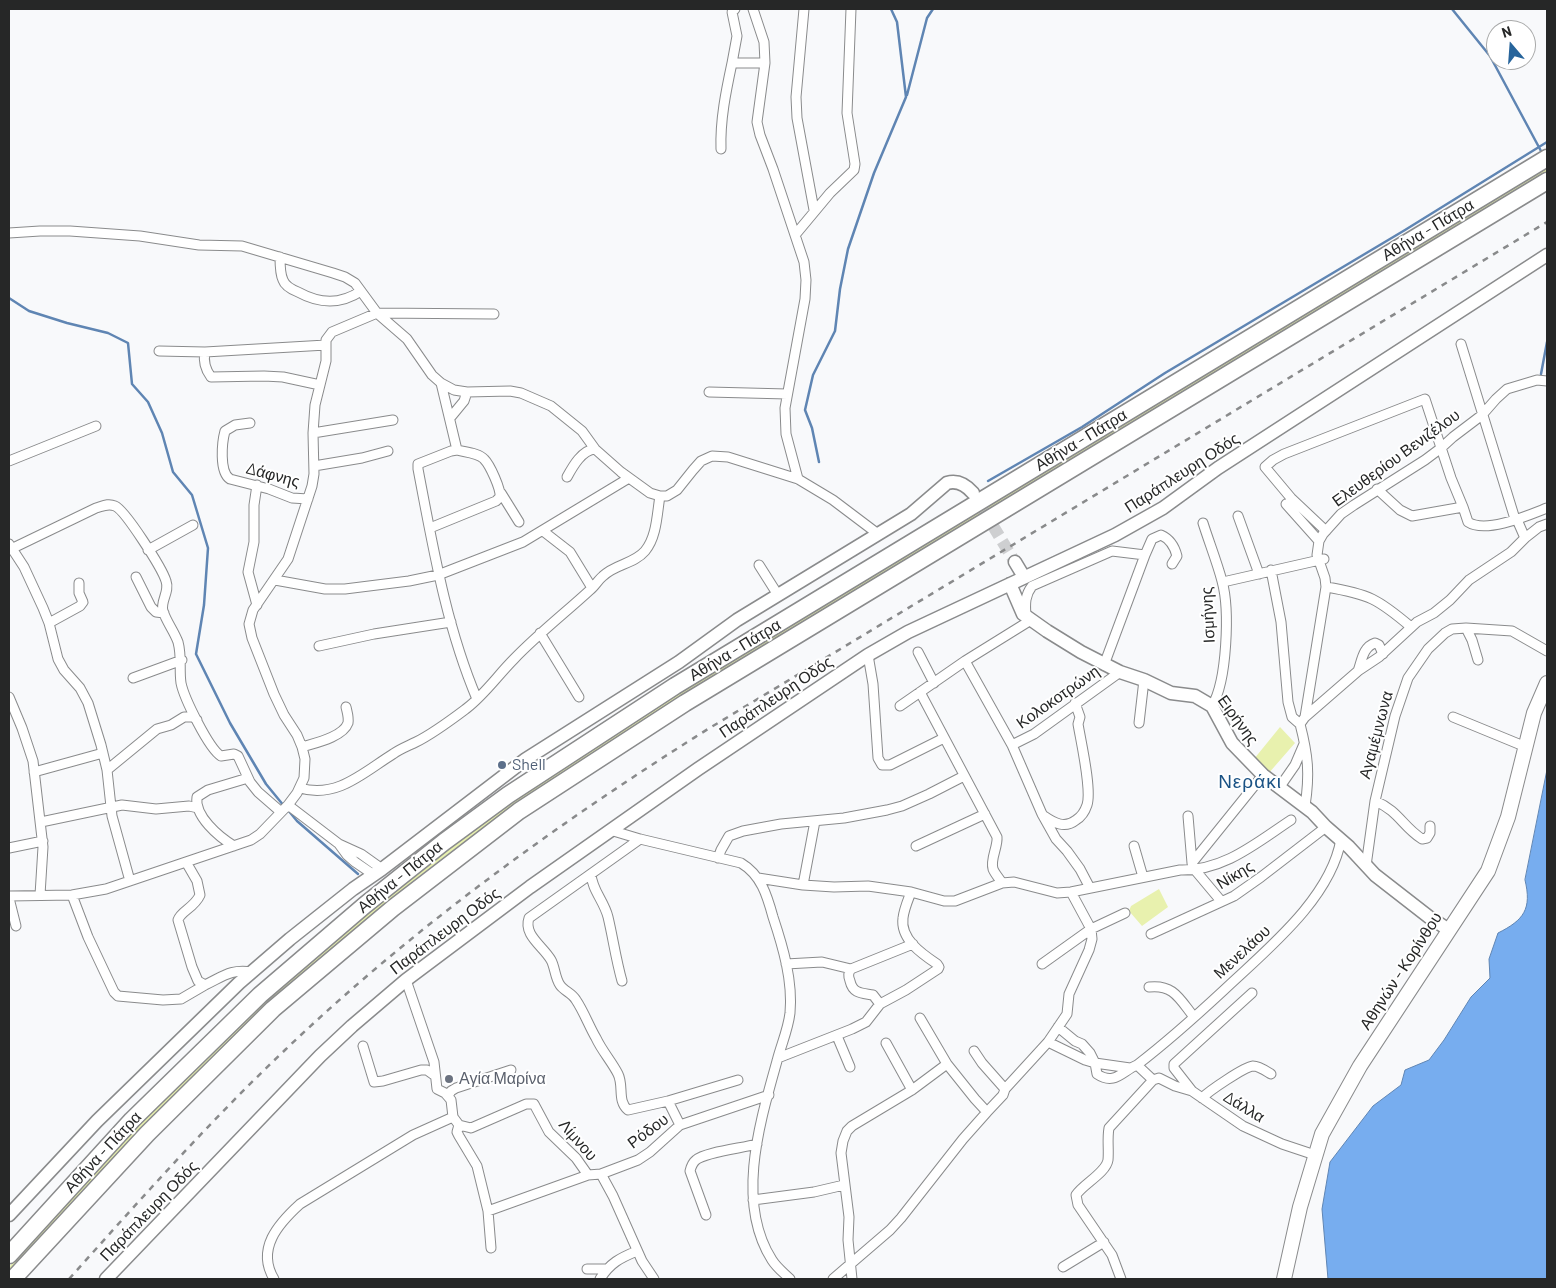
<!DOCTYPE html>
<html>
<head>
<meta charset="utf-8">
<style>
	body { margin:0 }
	#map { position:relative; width:1556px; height:1288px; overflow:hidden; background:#f8f9fb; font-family:Barlow,sans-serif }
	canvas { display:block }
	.frame { position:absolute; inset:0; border:10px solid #262727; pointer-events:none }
	.north { position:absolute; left:1486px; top:20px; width:50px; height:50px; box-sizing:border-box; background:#fff; border:1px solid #a8a9a9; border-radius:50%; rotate:342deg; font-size:14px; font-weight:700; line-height:20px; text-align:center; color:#262727 }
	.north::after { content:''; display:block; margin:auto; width:18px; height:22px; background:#27649b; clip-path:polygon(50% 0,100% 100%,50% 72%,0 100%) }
</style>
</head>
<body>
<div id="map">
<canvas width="1556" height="1288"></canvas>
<div class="frame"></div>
<div class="north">N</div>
</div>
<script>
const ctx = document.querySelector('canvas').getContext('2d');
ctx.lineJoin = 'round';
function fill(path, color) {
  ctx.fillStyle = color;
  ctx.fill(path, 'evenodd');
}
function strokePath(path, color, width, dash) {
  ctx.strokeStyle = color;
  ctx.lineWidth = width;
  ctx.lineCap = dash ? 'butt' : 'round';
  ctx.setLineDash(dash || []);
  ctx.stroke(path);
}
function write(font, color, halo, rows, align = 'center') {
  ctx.font = font + ' Barlow,sans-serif';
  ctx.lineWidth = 4;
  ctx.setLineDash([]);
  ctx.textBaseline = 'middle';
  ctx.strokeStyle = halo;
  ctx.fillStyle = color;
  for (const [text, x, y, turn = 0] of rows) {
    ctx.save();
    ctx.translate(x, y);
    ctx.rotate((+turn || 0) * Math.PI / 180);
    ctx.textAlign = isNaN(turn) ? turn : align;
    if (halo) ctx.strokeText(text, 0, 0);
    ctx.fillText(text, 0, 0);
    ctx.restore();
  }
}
const green = new Path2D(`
	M1547,167V172L698,686C636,725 573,763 514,806C428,866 346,933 269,1004C176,1088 92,1181 9,1273V1267C88,1180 167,1092 253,1012C316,954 383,898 451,847C593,739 749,650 902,558C1117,428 1332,297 1547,167Z
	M1280,727L1295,743L1268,774L1254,759Z
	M1159,889L1168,907L1142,926L1129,911L1131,906Z`);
const water = new Path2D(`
	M1547,770V1279H1328L1322,1209L1330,1162L1373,1106L1401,1085L1405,1070L1429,1060L1444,1040L1471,997L1490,978L1489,959L1498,933C1524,920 1532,909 1525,880Z`);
const stream = new Path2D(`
	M1452,9L1490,56L1541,151
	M907,95L927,18L933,9
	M9,298L29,311L67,323L108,333L128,343L132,384L148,402L162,433L173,472L192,495L208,548L204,605L196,654L230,723L266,784L284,806
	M1541,374L1547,342
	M819,462L812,428L805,410L813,375L835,331L840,289L848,249L874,173L906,97L897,22L891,9
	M988,481L1082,427L1165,373L1405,230L1547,142
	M288,810L297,821L358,874`);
const secondaryTunnel = new Path2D(`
	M974,495L1015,562`);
const street = new Path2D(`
	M753,9L764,42L765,63L757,122L760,135L773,169L804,262L806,280L805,299L785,408L786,434L798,479
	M804,9L796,97L797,118L814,210
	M732,63L737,36L732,12L735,9
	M721,149C720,120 726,91 732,63H765
	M9,233L40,231H70L140,236L199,245L242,246L333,273L345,277L355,283L377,313L407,339L432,375L441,383L454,390L467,392L510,391L521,393L551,406L582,431L595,449L621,472L650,493L660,496H667L677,490L693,470L701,461L712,456L728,457L798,479L833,500L878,534
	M795,235L830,193L854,170L855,164L847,113L851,9
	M280,257C280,264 280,274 283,280C285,286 293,290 298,292C320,304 340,305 361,291
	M1461,344L1515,519L1518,522L1525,538
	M159,351L205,352
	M441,383L457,450L451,451L418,464V469C433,547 446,626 477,699
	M320,385L283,377L264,376L211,377C205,369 203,362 205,352L326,345
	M709,392L787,394
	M450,418L464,401L467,392
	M250,423L235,425L225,431C222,442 219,472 230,479L269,489L292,498L308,499
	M313,433L393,420
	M9,461L96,426
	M314,466L362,458L388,451
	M567,477C573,466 582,450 595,449
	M257,485L254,505V542L248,572L257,605
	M1377,489L1400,510L1412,516L1463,507L1468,522C1486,534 1529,515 1547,508
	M501,493L519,522
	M1286,504L1319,541
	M1238,516L1259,574
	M1203,523C1209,542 1217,562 1222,581C1230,610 1227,681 1212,706
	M430,528L496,501L500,497C501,489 490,465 484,459C479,453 464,452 457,450
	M543,531L570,552L592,588
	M1326,531L1291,498L1265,467L1273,460L1284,454L1425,399L1451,478L1463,507
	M9,544L24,567L43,608L49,623L58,659L64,670L80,688L88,703L101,745L107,770L112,816L130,881
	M9,550L96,508C103,506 108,503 115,506C125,510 162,568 166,581C170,592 160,601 163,611C166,621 174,631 178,642C182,657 179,669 181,683C184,698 209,749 221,756L234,754L238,756L250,782L258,792L281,812
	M148,550L193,525
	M759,565L778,595
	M1271,570L1281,622L1288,702L1292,717L1300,724
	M136,577L151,607L156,612L164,613
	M275,580L325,589H345L409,581L438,575L523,542L629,478
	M1223,582L1324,559
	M1326,587C1369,594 1378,599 1411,627
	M1026,615C1025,604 1025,595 1032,586L1112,551L1145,555L1152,539L1161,535C1170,539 1175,548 1177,556L1172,564
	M49,623L80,606L83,602L79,593V583
	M1466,628L1472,640L1478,660
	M540,633L579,697
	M319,646L374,634L451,622
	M918,652L934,683
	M868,655L873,684L878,758L882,765H890L944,738
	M965,661L1012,745L1042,814L1056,839L1067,851L1080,869L1090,888
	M1104,665L1145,555
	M1358,671C1362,660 1363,647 1375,643L1379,645L1383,654
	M133,678L182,660
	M920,692L997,837C998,847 990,859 993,869C995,874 999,878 1002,883
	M9,697L22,728L33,761L43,847L40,895
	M900,706L965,661L1031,620
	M1305,717L1358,671L1379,657L1417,622L1434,613L1450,600L1469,580L1511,552L1525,538L1539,527L1547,524
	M1453,717L1526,747
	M1139,723L1144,680
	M1012,745L1034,734L1120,672
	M302,747C315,743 343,737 348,723C349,717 347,712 346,707
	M107,770L157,729L171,725L184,717H193L197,720
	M34,772L103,753
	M300,788C337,799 364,772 393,754C400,749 408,746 416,742C434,733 451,720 467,708C485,694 498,675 514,659C538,634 565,613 590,590C595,586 598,580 603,576C615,564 634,564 645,551C657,537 657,513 660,496
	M1279,788L1295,765L1304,744
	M1375,801C1399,811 1402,826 1422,839L1427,838L1430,833V826
	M288,805L339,844L347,855L355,862L374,875
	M1305,806C1310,774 1308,755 1300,724L1305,717L1326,587L1325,578L1317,555L1319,541L1323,534L1341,514L1354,505L1425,460L1441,448L1453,437L1482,415L1496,399L1507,389L1537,380L1547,381
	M1044,816C1054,823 1065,829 1076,820C1081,817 1085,811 1087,805C1092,790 1081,742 1078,724L1080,717L1075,703
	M1188,816L1192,863L1195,870L1221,901
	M41,822L122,805L156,809L189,806L198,808
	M610,830L640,839L741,863C761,875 767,895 773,917C783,947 793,981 790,1013C788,1030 781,1045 777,1061C760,1122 735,1202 772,1260C777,1268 784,1273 790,1279
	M640,839L529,918C523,935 543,946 551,960C555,967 555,978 560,985C564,991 572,993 576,1000C584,1012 589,1026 596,1038C602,1051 612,1062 618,1074C624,1086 617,1101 628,1110L668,1101L738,1080
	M339,844L361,854L382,869
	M234,846C219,837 194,816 197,797L208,790L248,778
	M916,846L985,814
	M1134,846L1143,877
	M9,848L43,841
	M718,858L721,850L729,836L743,831L781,824L844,818L887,810L902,806L929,794L964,776
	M186,862L197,881L200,895C194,908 181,911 178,920L192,967L198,981L205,985C224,976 230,969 252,972
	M1192,863L1263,775
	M1366,866L1375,801L1395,716L1408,678L1428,649L1445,633L1452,629L1466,628L1512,631L1547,651
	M591,874C592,890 604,901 608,917C613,938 616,960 622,981
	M758,878L803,885L834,887L868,886L911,892L944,901H955L1002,883L1014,882L1057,893L1071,892L1180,870C1224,871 1256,843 1291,820
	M803,885L815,821
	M72,895L88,937L114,992L118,996L163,1000L181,999L205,985
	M9,896L72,895L106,889L251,840L260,834L288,805L297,793L304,778L305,759L302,747L297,735L284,715L274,694L252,638L249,624L253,610L288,559L312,486L314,474L313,433L315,405L326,361V340L332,332L377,313L494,314
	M9,898L16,926
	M1151,934L1234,896L1261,877L1326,827
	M786,964L822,962L851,969L913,944
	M1042,964L1091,929L1125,913
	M851,969C848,973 848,976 850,981C853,994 862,993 873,995L880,1004
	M406,980L434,1062L437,1089L445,1093L451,1100L453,1117
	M1149,987C1174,984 1180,1000 1194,1017
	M1252,993L1174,1064V1068L1192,1091L1243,1126L1282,1144L1315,1155
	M920,1018L947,1064L975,1099L987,1112L1003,1095L1005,1089L982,1063L974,1051
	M1058,1027L1075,1041L1082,1044L1090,1053L1095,1063L1130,1068
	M837,1036L850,1067
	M1048,1042L1085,1060L1095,1063L1097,1074C1115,1086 1122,1071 1137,1065C1167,1042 1196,1016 1224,990C1265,951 1331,899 1341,839
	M886,1043L912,1090
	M363,1046L374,1082L383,1081L421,1070H427L434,1075
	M778,1058L852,1029L866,1022L880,1004L906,990L938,969L939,967L937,964C922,954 900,939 903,918C904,909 908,900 911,892
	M1137,1065L1153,1080
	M1005,1089L1048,1042L1067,1014L1069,994L1089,950L1092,939L1091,929L1071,892
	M448,1096L451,1091L456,1088L511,1070
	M1202,1098C1209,1091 1244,1067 1253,1066C1259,1066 1266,1071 1271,1074
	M668,1101L680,1125
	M453,1117L459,1125L471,1128L526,1104H534L549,1132L576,1158L588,1175
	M459,1125L457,1132L459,1136L477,1166L488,1211L491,1248
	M601,1174L613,1196L642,1261L654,1279
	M753,1200L814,1192L844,1185
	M488,1211L588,1175L601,1174L638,1160L650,1152L680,1125L769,1095
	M706,1215L690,1171C691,1167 692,1163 696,1160C705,1152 743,1148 757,1144
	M1063,1267L1104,1242
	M587,1269H607
	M274,1279C256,1249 278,1224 300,1204L413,1135L453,1117
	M600,1279C610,1263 620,1258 637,1251
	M833,1279L890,1230L901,1218L963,1139L987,1112
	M852,1279L848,1240L849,1217L841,1153L843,1141L847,1131L852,1126L912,1090L947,1064
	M1121,1279L1112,1255L1078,1205L1076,1195C1083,1184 1106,1173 1108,1160C1109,1149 1107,1139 1109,1128L1153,1080L1159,1078L1175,1086L1192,1091`);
const secondary = new Path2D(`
	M1015,562L1024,577
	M1010,584L1023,614L1047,631L1081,652L1120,672L1144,680L1171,693L1195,696L1212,706L1232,743L1263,775L1312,812L1326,827L1349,847L1375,875L1429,917L1449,930
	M9,1215L97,1121L239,983L290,939L353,889L382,869L526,759L679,662L737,620L911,514L947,483C957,480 966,485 973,493
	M106,1279L320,1056L352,1026L406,980L530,887L698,769L868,655L908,632L1115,535L1163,508L1218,468L1547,255`);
const primary = new Path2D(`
	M1284,1279L1300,1207L1322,1134L1360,1066L1488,871L1508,817L1534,713L1547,683`);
const highway = new Path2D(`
	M9,1255L132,1120L260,995L365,905L444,842L508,795L675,686L1547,158
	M13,1279L147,1134L273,1009L393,908L519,811L685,703L1547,181`);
const rail = new Path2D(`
	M69,1279C139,1201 209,1122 285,1050C414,927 558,823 708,729L1547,222`);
const markers = [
	[502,765,5,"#5c6f8a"],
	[449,1079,5,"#6b7280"]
];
const streetNames = [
	["Αθήνα - Πάτρα",1428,230,-31],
	["Αθήνα - Πάτρα",1081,440,-31],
	["Ελευθερίου Βενιζέλου",1396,458,-36],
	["Παράπλευρη Οδός",1182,473,-33],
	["Δάφνης",273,475,15],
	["Ισμήνης",1208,615,-93],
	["Αθήνα - Πάτρα",735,650,-31],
	["Παράπλευρη Οδός",776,697,-34],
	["Κολοκοτρώνη",1058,697,-35],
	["Ειρήνης",1238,720,54],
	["Αγαμέμνωνα",1376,735,-75],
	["Νίκης",1235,875,-31],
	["Αθήνα - Πάτρα",400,877,-39],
	["Παράπλευρη Οδός",445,931,-37],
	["Μενελάου",1242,952,-43],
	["Αθηνών - Κορίνθου",1401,971,-57],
	["Δάλλα",1244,1107,31],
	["Ρόδου",648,1131,-37],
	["Λίμνου",578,1140,49],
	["Αθήνα - Πάτρα",103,1152,-47],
	["Παράπλευρη Οδός",149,1211,-46]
];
const serviceNames = [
	["Shell",512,765]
];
const worshipNames = [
	["Αγία Μαρίνα",459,1079]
];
const quarterNames = [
	["Νεράκι",1250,782]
];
fill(green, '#e8f1ae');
fill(water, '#77adef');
strokePath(water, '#5f85b3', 1);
strokePath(stream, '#5f85b3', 2.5);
strokePath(secondaryTunnel, '#cecfd1', 12, [12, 6]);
strokePath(street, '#8a8b8c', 11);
strokePath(secondary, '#8a8b8c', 15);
strokePath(primary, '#8a8b8c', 16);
strokePath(highway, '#8a8b8c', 19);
strokePath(street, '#fff', 9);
strokePath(secondary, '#fff', 12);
strokePath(primary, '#fff', 14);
strokePath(highway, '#fff', 16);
strokePath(rail, '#898a8b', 2.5, [6, 6]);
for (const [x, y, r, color] of markers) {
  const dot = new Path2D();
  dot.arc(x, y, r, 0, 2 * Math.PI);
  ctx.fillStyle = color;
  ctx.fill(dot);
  strokePath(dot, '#fff', 2);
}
write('16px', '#262727', '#fff', streetNames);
write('16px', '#4e5e75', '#fff', serviceNames, 'left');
write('16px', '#5b616d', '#fff', worshipNames, 'left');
ctx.letterSpacing = '1px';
write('19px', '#1a5284', '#fff', quarterNames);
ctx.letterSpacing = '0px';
</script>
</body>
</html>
